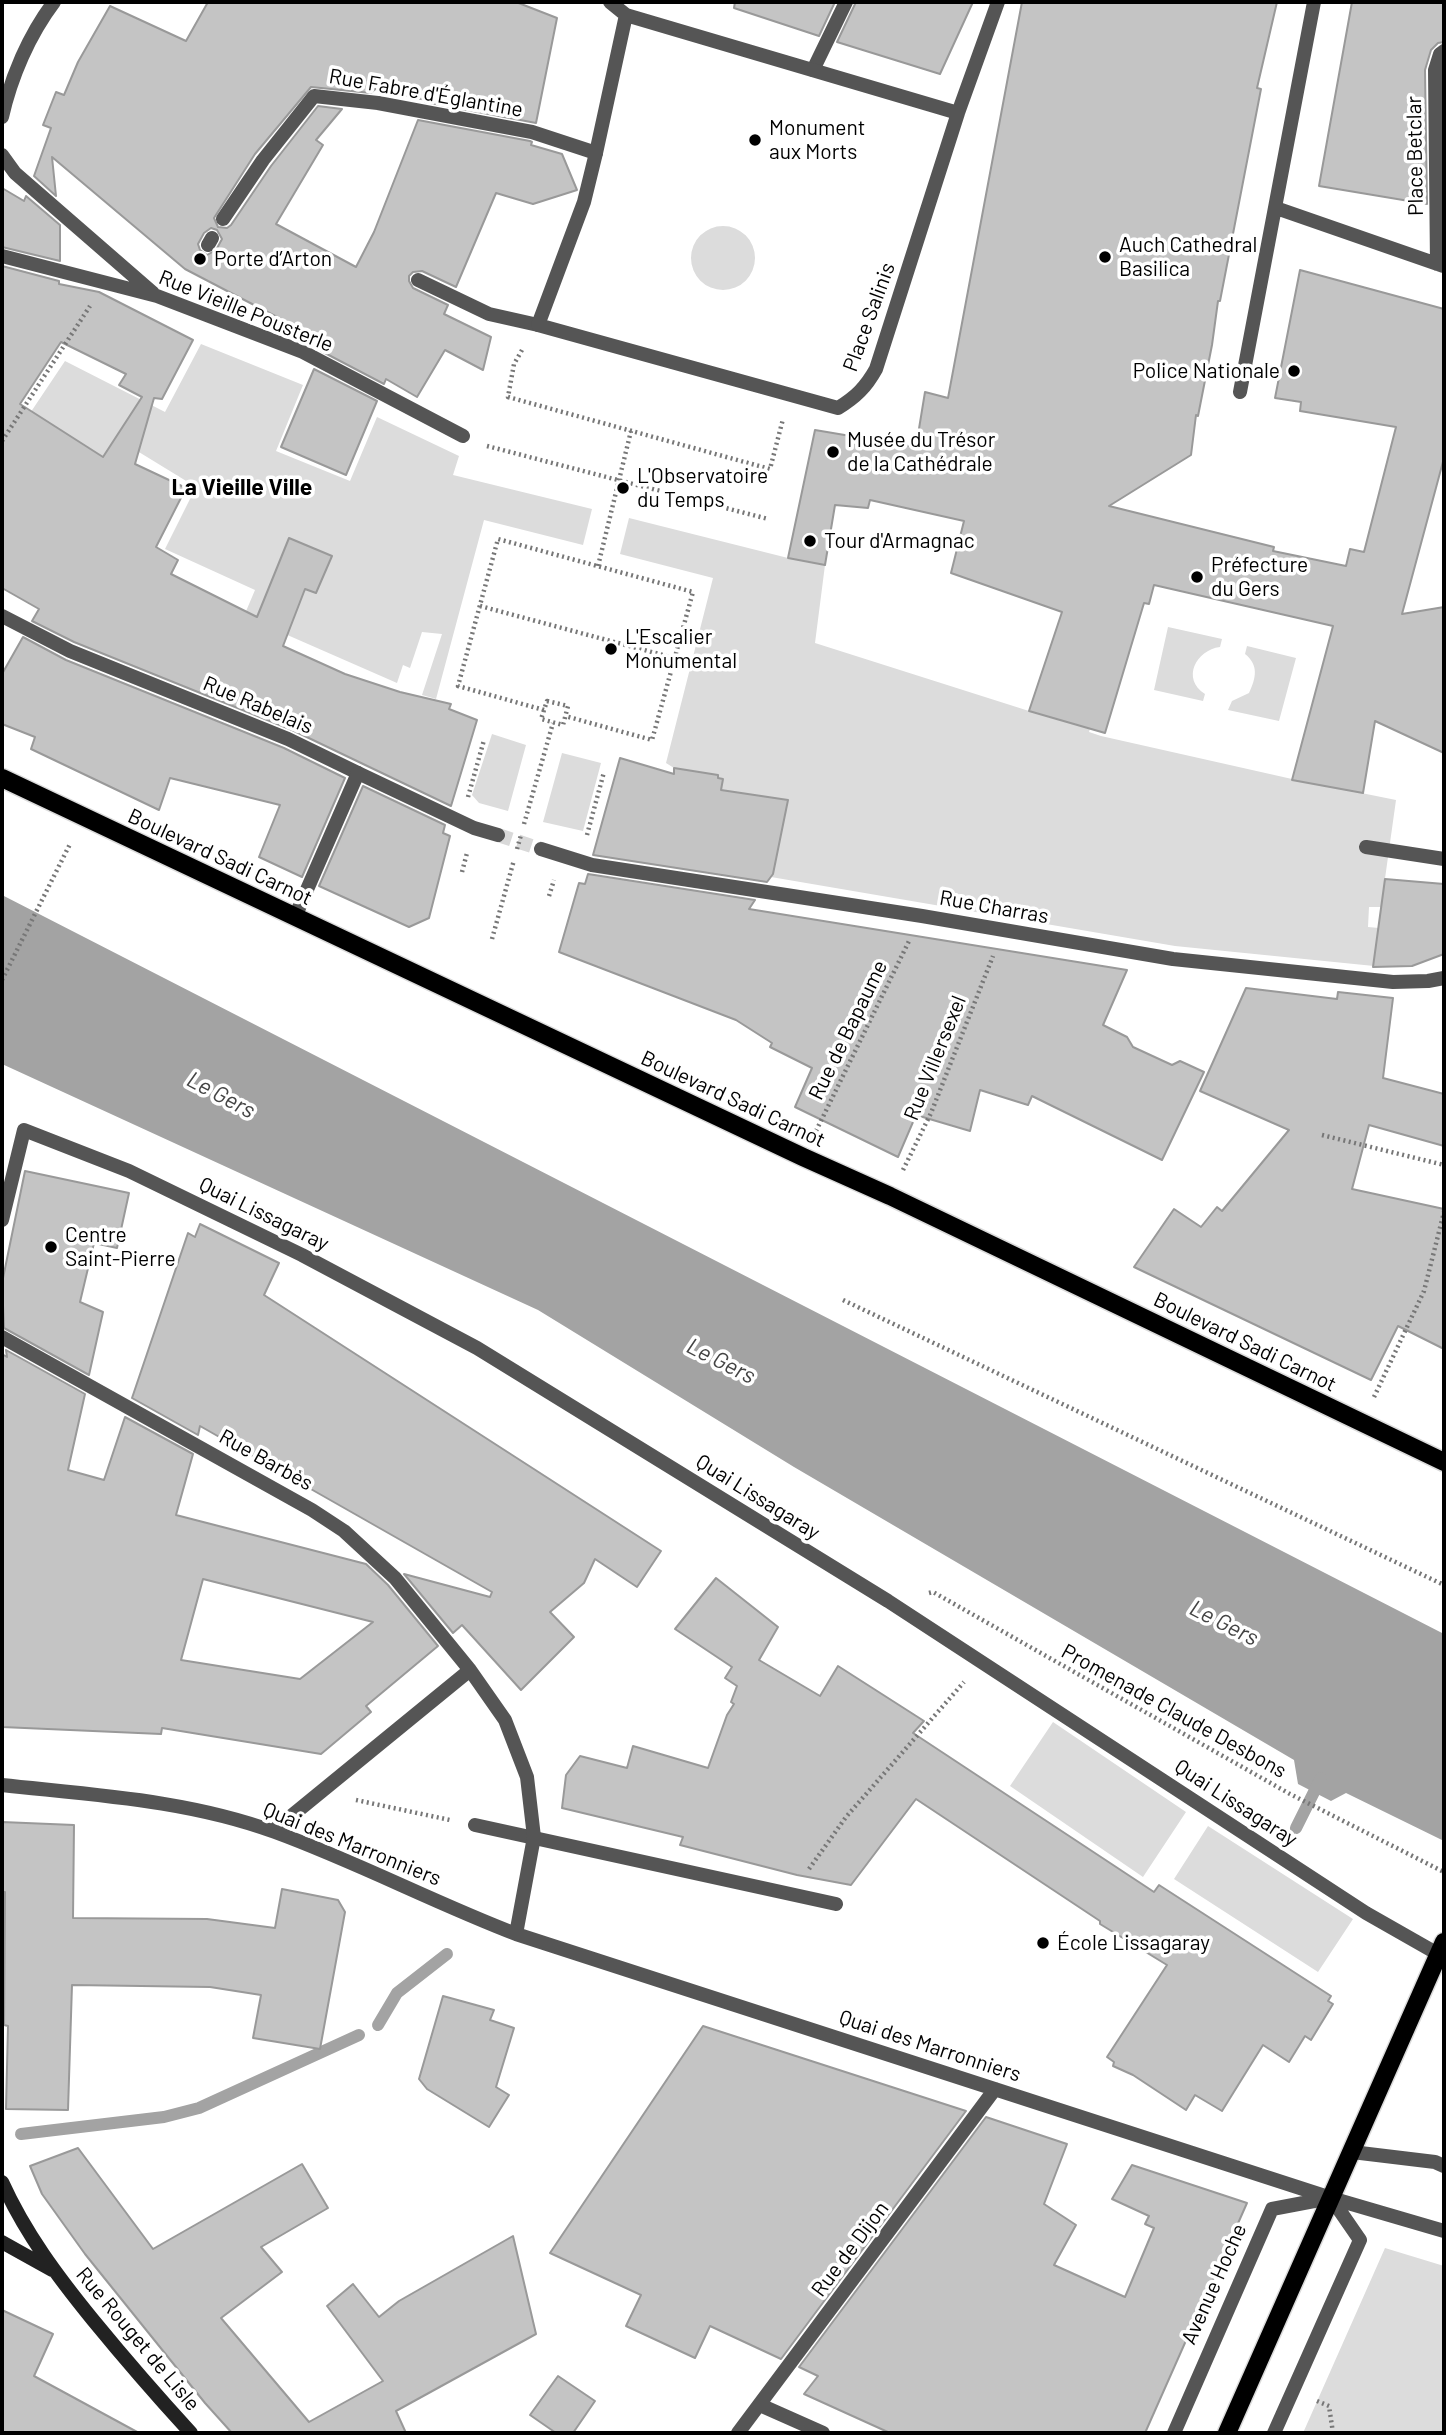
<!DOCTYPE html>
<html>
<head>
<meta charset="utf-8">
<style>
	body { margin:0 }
	#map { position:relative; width:1446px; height:2435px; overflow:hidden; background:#fff; font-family:Barlow,sans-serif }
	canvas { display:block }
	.frame { position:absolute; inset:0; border:4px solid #000; pointer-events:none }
</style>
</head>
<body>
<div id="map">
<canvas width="1446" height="2435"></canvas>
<div class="frame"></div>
</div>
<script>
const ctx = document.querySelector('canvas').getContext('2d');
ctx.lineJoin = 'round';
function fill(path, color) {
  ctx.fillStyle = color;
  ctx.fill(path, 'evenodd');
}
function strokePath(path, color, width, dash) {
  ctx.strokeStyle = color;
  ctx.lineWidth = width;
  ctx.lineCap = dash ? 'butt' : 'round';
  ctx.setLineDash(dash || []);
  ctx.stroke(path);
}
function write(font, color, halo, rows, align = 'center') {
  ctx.font = font + ' Barlow,sans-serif';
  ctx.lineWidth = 7;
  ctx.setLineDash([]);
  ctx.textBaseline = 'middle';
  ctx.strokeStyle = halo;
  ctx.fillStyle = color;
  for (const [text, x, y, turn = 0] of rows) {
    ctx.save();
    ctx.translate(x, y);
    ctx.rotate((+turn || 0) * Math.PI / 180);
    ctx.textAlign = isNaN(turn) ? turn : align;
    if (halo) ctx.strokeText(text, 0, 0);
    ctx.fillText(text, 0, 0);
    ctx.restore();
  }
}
const green = new Path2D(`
	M691 258a32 32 0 1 1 64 0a32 32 0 1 1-64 0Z
	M201,344L303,385L276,451L350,481L377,417L459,456L453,475L592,509L583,545L484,520L436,699L422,695L442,634L422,632L410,668L403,665L397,683L244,616L255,590L165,549L196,487L116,438L83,489L46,483L2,455L65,361L165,412Z
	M629,518L788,558L825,565L815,643L1029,711L1072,723L1091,725L1089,732L1101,736L1292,779L1396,800L1381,907H1369L1368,927L1379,928L1374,966L1175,946L771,877L787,800L721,790L723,780L718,778V775L674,768L666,763L713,578L620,554Z
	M1168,627L1222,639L1220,647C1196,650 1181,679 1205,694L1203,701L1154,690Z
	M1247,646L1296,658L1279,721L1228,710L1232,701L1249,693C1256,678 1259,665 1245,654Z
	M492,734L526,745L508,811L479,803L472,795Z
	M562,753L601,763L583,831L543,822Z
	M1053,1722L1186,1812L1143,1877L1010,1786Z
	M1208,1826L1353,1919L1318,1972L1174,1879Z
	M1385,2248L1444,2266V2433H1303Z`);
const water = new Path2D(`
	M2,895L1444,1634V1841L1346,1793L1331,1801L1298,1784L1294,1760L794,1467L538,1310L2,1064Z`);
const stream = new Path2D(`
	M1296,1828L1321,1778
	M378,2025L397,1993L447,1954
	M21,2134L164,2117L199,2108L359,2035`);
const building = new Path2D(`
	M208,2H516L557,18L536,123L425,102L426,100L375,89L371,93L311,87L255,154L214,218L218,227L227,228L231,225L271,166L318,106L342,109L316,140L323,145L276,224L356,267L374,232L418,120L530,141L532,142L531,145L562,154L577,190L533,204L496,193L456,287L422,271L413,272L409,276V281L413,288L448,305L444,314L491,337L483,370L445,350L417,397L386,379L384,384L321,351L325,342L185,269L52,157L56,196L34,176L51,128L43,125L56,92L64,95L78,62L110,6L186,41ZM211,228L217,230L222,239L216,250L207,255L200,250L198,244L204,233Z
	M735,2H835L819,36L734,8Z
	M856,2H973L940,74L837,42Z
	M1022,2H1277L1257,88L1261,89L1220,301H1218L1212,345L1198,416L1196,415L1191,455L1109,506L1274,547L1273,551L1346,566L1350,549L1364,552L1396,427L1300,411L1301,402L1275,398L1300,270L1444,309V458L1402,614L1444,607V753L1375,721L1363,793L1292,780L1333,626L1154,585L1149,604L1144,603L1105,733L1029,711L1062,612L951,573L964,521L870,500L868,508L835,505L825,565L788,558L815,430L916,447L925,392L948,398Z
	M1352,2H1444V42L1438,43L1431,50L1425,70L1427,204L1319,186Z
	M2,188L24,201L26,196L60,225V261L2,247Z
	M2,266L59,281V284L99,292L193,340L162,399L154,398L135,464L186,488L156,547L178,560L171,574L257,617L289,538L332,556L316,593L305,589L283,646L345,674L400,692L451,704L449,709L477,720L451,806L292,730L74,642L32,621L39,609L2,588ZM61,342L126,374L119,385L142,397L103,457L20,404Z
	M314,369L377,401L346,475L281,447Z
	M23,637L66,660L284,748L345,778L302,877L259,857L280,805L170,778L159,810L31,749L35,737L2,724V674Z
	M620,758L674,774V768L718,775V778L723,779L721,790L788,800L773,874L767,882L593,855Z
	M363,786L445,825L443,833L450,836L429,918L409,927L319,886Z
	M588,874L755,900L749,909L1127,970L1103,1025L1127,1037L1133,1047L1172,1065L1180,1061L1204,1072L1162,1160L1032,1096L1028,1105L980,1090L970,1131L916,1115L898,1157L795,1107L812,1068L770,1047L772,1043L736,1020L559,952L579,883L585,884Z
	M1385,879L1444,884V954L1412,966L1373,967Z
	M1246,988L1337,999L1338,992L1393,998L1383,1078L1444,1094V1146L1369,1125L1352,1189L1444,1209V1349L1398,1326L1371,1380L1134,1267L1174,1209L1201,1227L1217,1207L1222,1211L1289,1130L1200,1091Z
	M25,1171L129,1193L117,1248L94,1243L80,1302L103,1312L89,1375L4,1328L2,1283Z
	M200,1224L279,1263L264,1295L661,1551L637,1587L595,1559L584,1583L550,1612L574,1637L521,1690L462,1625L453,1633L404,1574L490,1597L492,1592L200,1426L198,1435L132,1398L188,1233L195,1237Z
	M6,1350L85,1394L68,1470L104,1480L125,1417L193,1454L176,1515L366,1564L388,1585L438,1646L366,1706L371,1712L321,1754L162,1728L161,1734L2,1727V1354L7,1357ZM203,1579L373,1622L300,1679L181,1660Z
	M716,1578L778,1627L759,1660L820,1696L838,1666L924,1721L913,1733L1154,1892L1159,1885L1331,1996L1328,2001L1333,2004L1311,2040L1305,2036L1289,2062L1263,2045L1222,2111L1195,2095L1186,2110L1133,2075L1113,2066L1114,2062L1107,2057L1167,1965L1100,1924V1921L916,1799L851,1885L797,1875L680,1845L683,1837L562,1808L566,1775L580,1756L627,1768L633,1746L708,1768L727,1715L734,1704L731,1702L737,1686L725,1678L732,1667L675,1629Z
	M2,1822L74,1825L73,1918L207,1919L275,1928L282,1889L338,1900L345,1912L320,2049L253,2038L261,1995L210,1987L72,1985L68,2110L6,2109L8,2026L4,2025L5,1892H2Z
	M443,1996L494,2010L490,2020L514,2028L496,2087L509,2095L489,2127L427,2089L419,2079Z
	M703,2026L966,2111L781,2359L710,2326L695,2358L626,2326L641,2295L550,2253Z
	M986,2117L1067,2144L1044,2204L1076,2225L1054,2265L1125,2297L1154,2228L1145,2224L1149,2216L1112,2199L1132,2165L1247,2203L1145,2433H890L804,2394L818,2376L799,2367Z
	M78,2148L153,2249L302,2164L328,2208L261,2247L282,2272L221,2318L309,2422L383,2381L327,2306L353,2284L379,2317L399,2301L513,2236L536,2334L396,2411L406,2433H232L205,2403L85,2254L42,2194L30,2166Z
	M2,2310L53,2334L34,2376L139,2433H2Z
	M558,2376L595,2401L573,2433H556L530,2415Z`);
const streetTunnel = new Path2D(`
	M498,835L541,849`);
const path = new Path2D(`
	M522,350L514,364L508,397L770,469L783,419
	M2,441L90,306
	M487,446L768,519
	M598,566L631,431
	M480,606L674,658
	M547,701L568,706L563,725L541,719Z
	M544,710L458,686L498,539L693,592L652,740L565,716
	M468,797L484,740
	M524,824L553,723
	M587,835L604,772
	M462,872L467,853
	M549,896L554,880
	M492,939L514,860
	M2,980L70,844
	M816,1131L909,941
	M1322,1135L1444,1165
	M903,1170L931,1113L993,956
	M843,1300L1444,1585
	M1374,1397L1424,1291L1444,1212
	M929,1593L933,1592L1290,1794L1444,1872
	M356,1800L450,1820
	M809,1869L846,1817L964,1682
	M1317,2401L1329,2406L1333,2433`);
const lane = new Path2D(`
	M813,70L846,2
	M2,117C11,77 29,35 54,2
	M2,155L15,173L153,293
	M223,219L263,160L314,96L378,103L532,132L596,153
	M208,245L212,238
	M2,256L157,296L303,352L463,436
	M418,280L489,314L538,325
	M2,616L70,651L288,739L358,773
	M1366,847L1444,859
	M475,1825L836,1904`);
const street = new Path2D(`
	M610,2L626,15L958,113
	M626,15L596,153L584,202L538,325L838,408C856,397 866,387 876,369L958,113L998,2
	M1276,208L1443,266
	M1437,264L1435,70L1440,54L1444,51
	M1240,392L1314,2
	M541,849L592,865L922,916L1173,959L1393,982L1428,981L1444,978
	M295,917L358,773L474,828L498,835
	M2,1220L24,1130L129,1171L302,1255L477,1348L888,1601L1366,1913L1438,1954
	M2,1337L312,1510L344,1531L395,1578L470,1670L505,1720L527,1777L534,1837L516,1934
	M2,1785C94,1795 188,1800 275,1832C357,1862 435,1903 516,1934L1331,2198L1444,2231
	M273,1831L470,1670
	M1352,2152L1435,2162L1444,2166
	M760,2405L823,2433
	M738,2433L995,2089
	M1174,2433L1272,2209L1330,2198
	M1274,2433L1360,2240L1331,2198`);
const secondary = new Path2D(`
	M2,2182C25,2233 58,2277 93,2320C125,2359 157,2396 191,2433
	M2,2242L52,2270`);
const primary = new Path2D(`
	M2,778L803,1157L890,1196L1444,1462
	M1227,2433L1444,1942`);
const pathBridge = new Path2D(`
	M517,849L521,835`);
const markers = [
	[755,140,7,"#000"],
	[1105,257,7,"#000"],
	[200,259,7,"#000"],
	[1294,371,7,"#000"],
	[833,452,7,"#000"],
	[623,488,7,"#000"],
	[810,541,7,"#000"],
	[1197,577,7,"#000"],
	[611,649,7,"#000"],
	[51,1247,7,"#000"],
	[1043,1943,7,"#000"]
];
const streetNames = [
	["Rue Fabre d'Églantine",426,93,10],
	["Place Betclar",1415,156,-91],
	["Rue Vieille Pousterle",246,311,22],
	["Place Salinis",869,317,-70],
	["Rue Rabelais",258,705,23],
	["Boulevard Sadi Carnot",220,857,25],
	["Rue Charras",994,907,10],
	["Rue de Bapaume",848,1030,-64],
	["Rue Villersexel",935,1058,-68],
	["Boulevard Sadi Carnot",733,1099,25],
	["Quai Lissagaray",264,1214,26],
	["Boulevard Sadi Carnot",1245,1342,26],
	["Rue Barbès",266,1460,29],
	["Quai Lissagaray",758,1497,32],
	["Promenade Claude Desbons",1174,1711,29],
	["Quai Lissagaray",1236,1803,33],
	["Quai des Marronniers",352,1844,22],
	["Quai des Marronniers",930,2046,18],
	["Rue de Dijon",850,2249,-53],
	["Avenue Hoche",1214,2284,-66],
	["Rue Rouget de Lisle",138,2339,50]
];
const poiNames = [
	["Monument",769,128],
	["aux Morts",769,152],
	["Auch Cathedral",1119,245],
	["Basilica",1119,269],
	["Porte d’Arton",214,259],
	["Police Nationale",1280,371,"right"],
	["Musée du Trésor",847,440],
	["de la Cathédrale",847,464],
	["L'Observatoire",637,476],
	["du Temps",637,500],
	["Tour d'Armagnac",824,541],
	["Préfecture",1211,565],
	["du Gers",1211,589],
	["L'Escalier",625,637],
	["Monumental",625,661],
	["Centre",65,1235],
	["Saint-Pierre",65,1259],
	["École Lissagaray",1057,1943]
];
const neighbourhoodNames = [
	["La Vieille Ville",242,487]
];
const waterNames = [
	["Le Gers",221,1095,28],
	["Le Gers",721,1361,27],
	["Le Gers",1224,1623,27]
];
fill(green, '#dcdcdc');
fill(water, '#a3a3a3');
strokePath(stream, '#a3a3a3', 12);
fill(building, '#c4c4c4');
strokePath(building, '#999', 2);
strokePath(streetTunnel, '#d9d9d9', 14, [14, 7]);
strokePath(primary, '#dbdbdb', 21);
strokePath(path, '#777', 4.5, [2, 3.5]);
strokePath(lane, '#555', 14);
strokePath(street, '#555', 14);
strokePath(secondary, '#222', 14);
strokePath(primary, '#000', 18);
strokePath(pathBridge, '#777', 4.5, [2, 3.5]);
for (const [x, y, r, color] of markers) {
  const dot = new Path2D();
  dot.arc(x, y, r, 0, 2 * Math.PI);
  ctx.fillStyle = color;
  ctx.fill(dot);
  strokePath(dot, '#fff', 2.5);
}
write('21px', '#000', '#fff', streetNames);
write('21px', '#000', '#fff', poiNames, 'left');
write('bold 23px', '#000', '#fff', neighbourhoodNames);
write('italic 23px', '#444', '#fff', waterNames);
</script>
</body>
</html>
